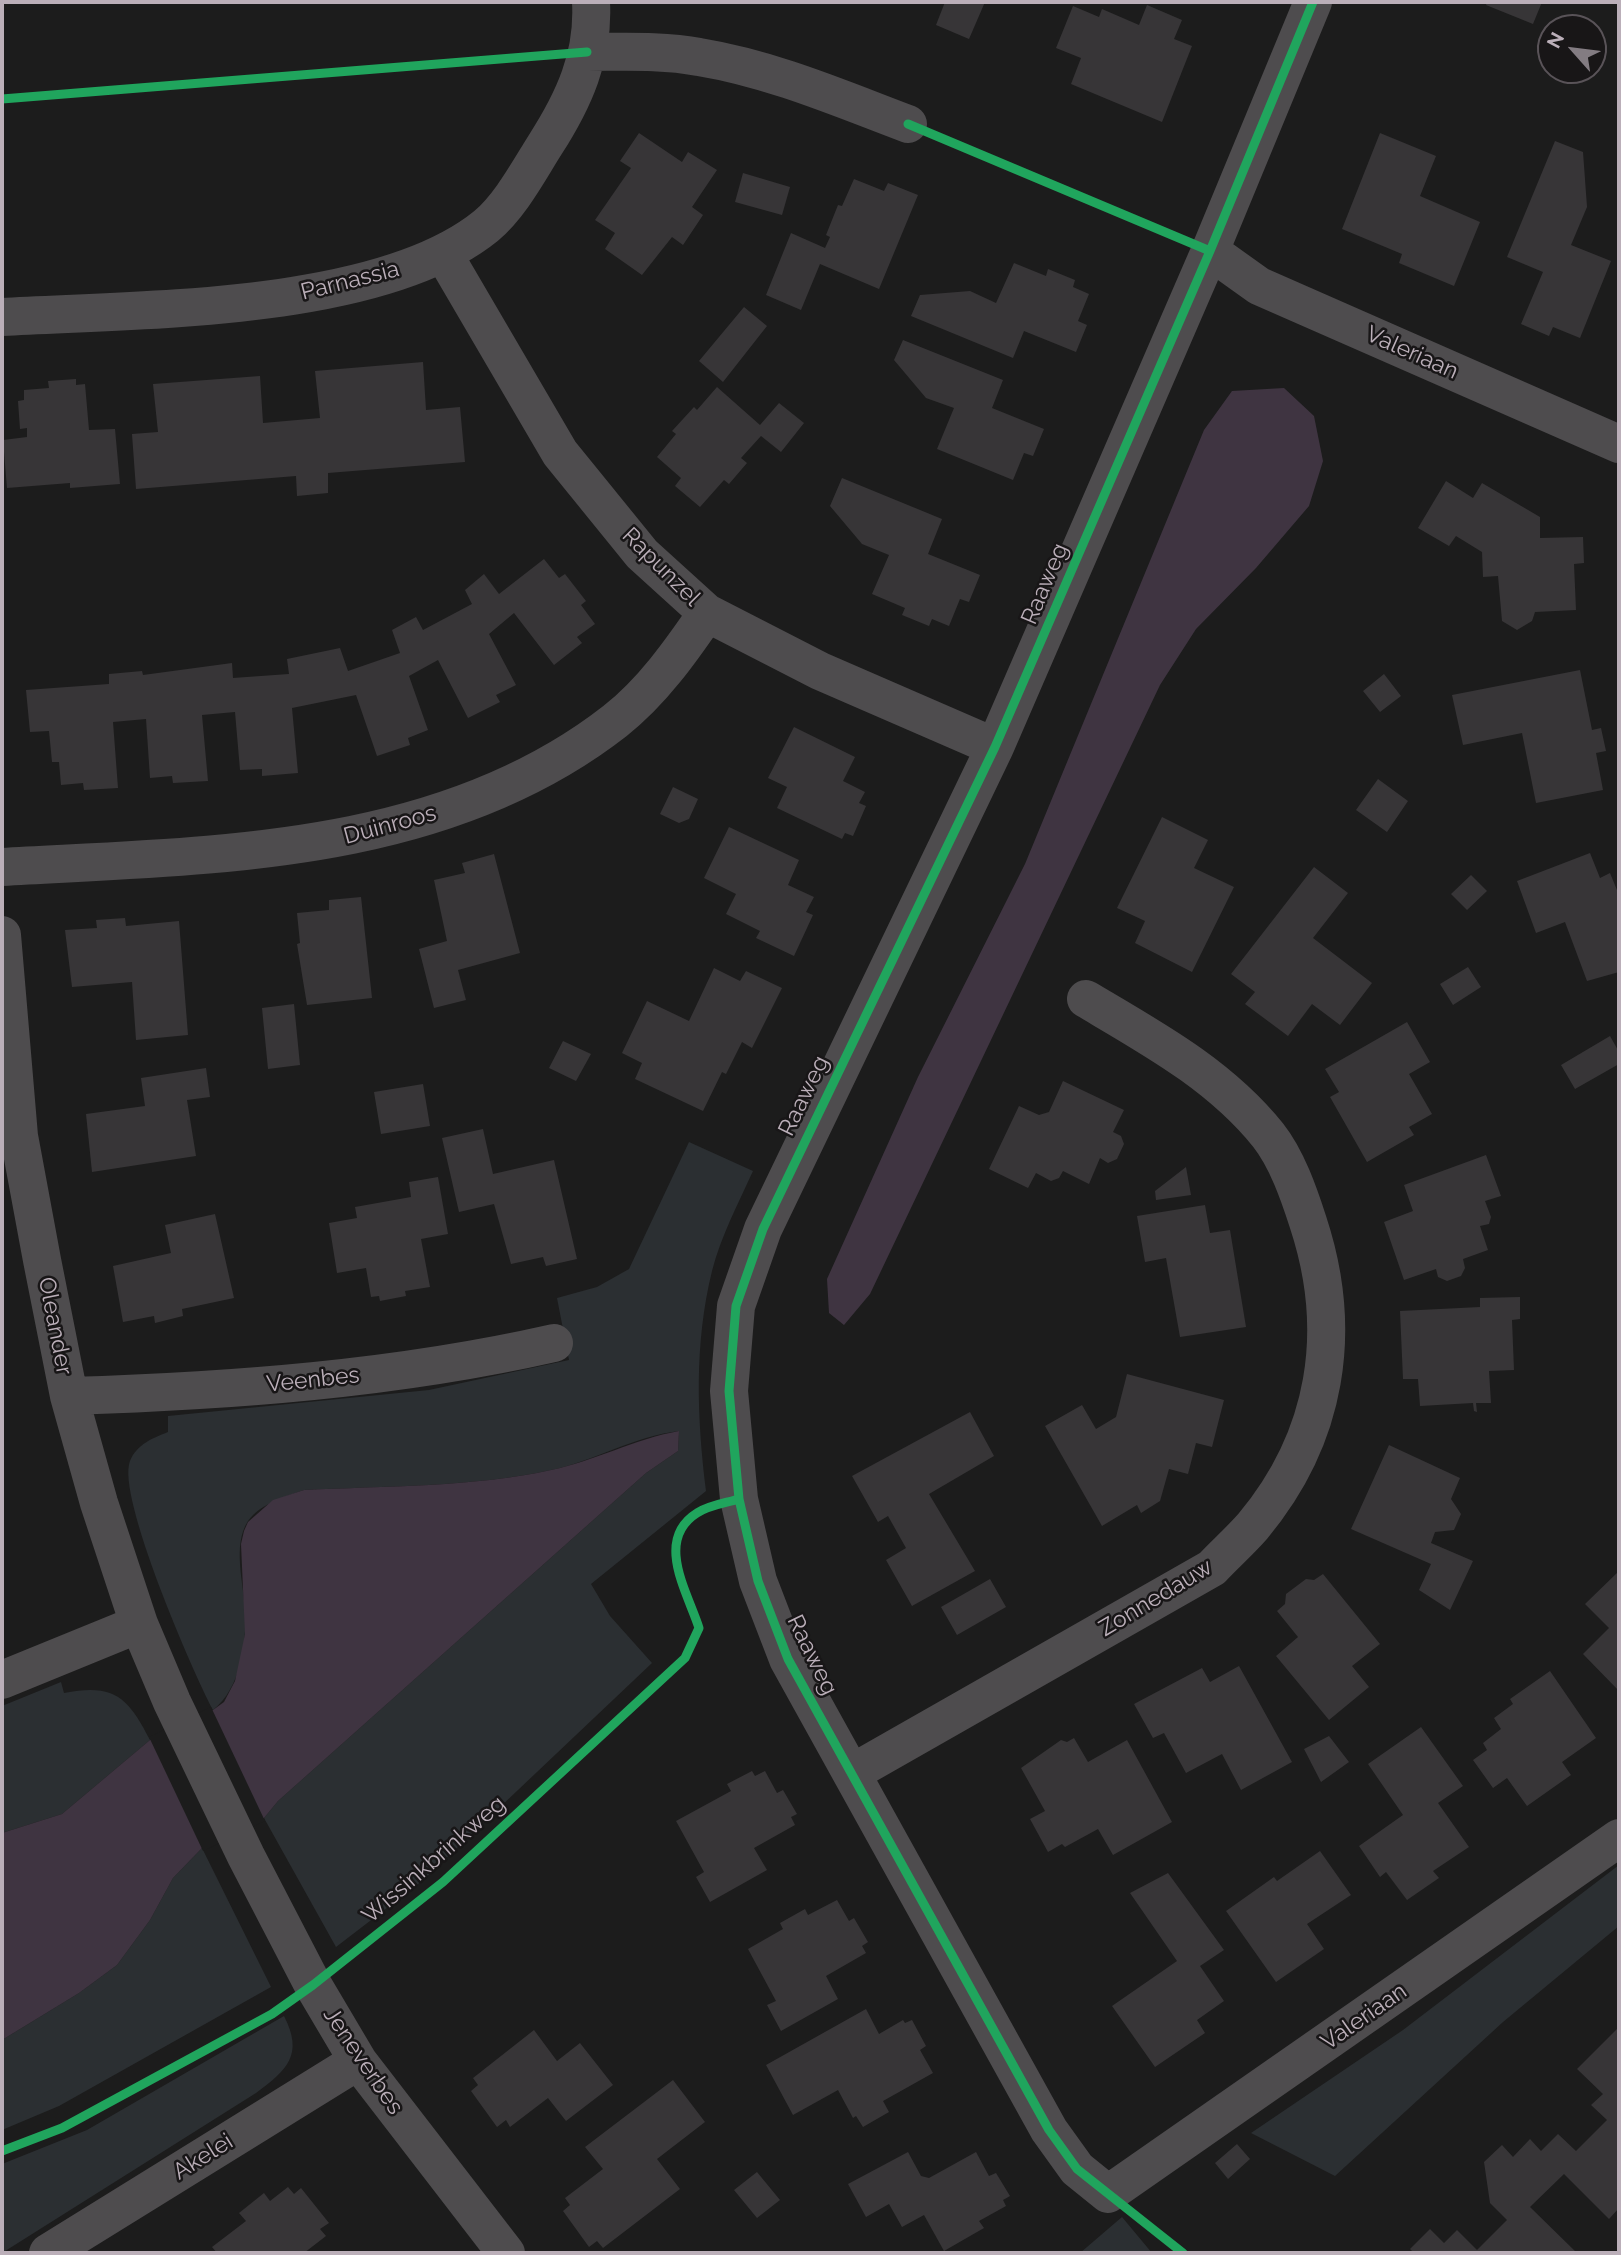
<!DOCTYPE html>
<html>
<head>
<meta charset="utf-8">
<style>
	body { margin:0 }
	#map { position:relative; width:1621px; height:2255px; overflow:hidden; background:#1c1c1c; font-family:Raleway,sans-serif }
	canvas { display:block }
	.frame { position:absolute; inset:0; border:4px solid #bbafb9; pointer-events:none }
	.north { position:absolute; left:1537px; top:14px; width:70px; height:70px; box-sizing:border-box; background:#181617; border:2px solid #595358; border-radius:50%; rotate:298deg; font-size:19px; font-weight:700; line-height:28px; text-align:center; color:#bbafb9 }
	.north::after { content:''; display:block; margin:auto; width:24px; height:32px; background:#837c82; clip-path:polygon(50% 0,100% 100%,50% 72%,0 100%) }
</style>
</head>
<body>
<div id="map">
<canvas width="1621" height="2255"></canvas>
<div class="frame"></div>
<div class="north">N</div>
</div>
<script>
const ctx = document.querySelector('canvas').getContext('2d');
ctx.lineJoin = 'round';
function fill(path, color) {
  ctx.fillStyle = color;
  ctx.fill(path, 'evenodd');
}
function strokePath(path, color, width, dash) {
  ctx.strokeStyle = color;
  ctx.lineWidth = width;
  ctx.lineCap = dash ? 'butt' : 'round';
  ctx.setLineDash(dash || []);
  ctx.stroke(path);
}
function write(font, color, halo, rows, align = 'center') {
  ctx.font = font + ' Raleway,sans-serif';
  ctx.lineWidth = 5;
  ctx.setLineDash([]);
  ctx.textBaseline = 'middle';
  ctx.strokeStyle = halo;
  ctx.fillStyle = color;
  for (const [text, x, y, turn = 0] of rows) {
    ctx.save();
    ctx.translate(x, y);
    ctx.rotate((+turn || 0) * Math.PI / 180);
    ctx.textAlign = isNaN(turn) ? turn : align;
    if (halo) ctx.strokeText(text, 0, 0);
    ctx.fillText(text, 0, 0);
    ctx.restore();
  }
}
const green = new Path2D(`
	M689,1142L753,1171C738,1204 721,1236 712,1271C694,1344 697,1418 706,1491L591,1584L610,1616L652,1663L422,1881L336,1947L264,1818L278,1801L646,1473L678,1451L679,1431C634,1436 595,1461 551,1470C477,1487 382,1486 304,1490C285,1497 261,1503 248,1521C232,1545 244,1584 245,1611C247,1644 240,1689 213,1710C193,1672 116,1496 130,1461C137,1444 153,1438 168,1432V1416L429,1390L569,1360L557,1298L597,1287L629,1269Z
	M61,1682L64,1693C114,1683 128,1697 150,1740L62,1814L2,1833V1706Z
	M202,1848L271,1987L59,2106L2,2130V2040L79,1993L117,1965L150,1920L173,1878Z
	M1619,1865V1926L1503,2022L1335,2176L1251,2133L1403,2030Z
	M284,2016C304,2055 287,2070 256,2093L2,2253V2164L87,2130Z
	M1122,2217L1152,2253H1080Z`);
const water = new Path2D(`
	M1284,388L1314,416L1323,461L1309,506L1256,568L1196,629L1160,685L870,1294L844,1325L829,1313L827,1279L918,1077L1025,864L1204,430L1232,391Z
	M679,1431L678,1451L646,1473L278,1801L264,1818L202,1848L173,1878L150,1920L117,1965L79,1993L2,2040V1833L62,1814L150,1740L213,1710L224,1702L235,1681L245,1634L241,1544L244,1531L248,1522L273,1500L304,1490C382,1486 477,1487 551,1470C595,1461 634,1439 679,1431Z`);
const pier = new Path2D(`
	M211,1707L265,1821L203,1851L149,1737Z`);
const building = new Path2D(`
	M945,2H985L969,39L936,25Z
	M1487,2H1542L1533,24L1486,5Z
	M1147,5L1182,20L1174,39L1192,46L1162,122L1071,84L1081,58L1056,48L1073,6L1099,17L1102,9L1139,25Z
	M639,133L682,162L688,152L717,170L692,207L703,215L683,245L672,237L642,275L605,249L615,233L595,220L631,168L620,161Z
	M1380,133L1436,156L1420,196L1480,222L1454,286L1399,263L1402,254L1342,229Z
	M1555,141L1583,152L1587,207L1571,245L1611,261L1580,338L1553,327L1549,336L1521,324L1543,272L1507,257Z
	M743,173L790,187L782,215L735,202Z
	M854,179L884,191L888,183L918,195L879,289L820,264L801,310L766,295L791,233L825,248L830,237L826,235L838,205L842,206Z
	M1014,263L1046,276L1048,269L1075,280L1073,287L1089,294L1078,321L1087,325L1076,352L1024,331L1013,358L911,316L920,295L970,291L996,303Z
	M744,307L767,326L723,382L699,361Z
	M903,340L1003,380L992,408L1044,429L1033,456L1024,453L1013,480L937,449L954,408L926,398L894,360Z
	M423,362L426,410L460,407L465,462L328,473V493L297,496L296,476L136,489L132,434L158,432L153,384L260,376L263,423L320,418L315,371Z
	M76,379V385L85,384L89,430L115,429L120,484L70,488V483L7,488L3,440L27,437V428L20,429L18,401L24,400V390L49,388L48,381Z
	M717,387L760,425L779,403L804,423L781,452L761,436L741,458L747,463L729,484L724,480L700,507L675,486L681,478L657,457L676,434L672,431L694,407L697,410Z
	M842,478L942,519L928,554L980,575L969,602L960,599L949,626L932,619L929,626L902,615L905,608L872,594L889,555L862,544L830,506Z
	M1446,481L1473,498L1482,483L1540,517V538L1583,537L1584,563L1574,564L1576,610L1535,612L1532,621L1517,630L1502,621L1498,576L1483,577L1482,552L1456,536L1449,546L1418,528Z
	M544,559L559,578L565,574L586,601L581,605L595,624L577,637L582,643L554,665L514,613L489,634L516,685L496,695L500,702L468,718L438,660L409,676L428,730L408,738L410,745L377,756L356,695L292,708L298,773L262,776V769L240,770L235,712L202,715L208,781L173,783L172,776L150,778L146,719L113,722L118,788L84,790L83,783L61,785L59,762H52L49,731L30,732L26,690L109,684V674L142,671L143,675L232,663L233,678L289,674L287,659L340,648L348,671L400,653L392,630L416,617L423,630L472,604L465,590L484,574L499,594Z
	M1580,670L1592,730L1601,728L1606,751L1596,753L1603,790L1536,803L1522,733L1463,745L1452,695Z
	M1384,674L1401,696L1380,712L1363,691Z
	M794,727L855,757L843,781L865,792L859,803L866,806L853,836L845,833L842,839L777,808L787,787L768,778Z
	M1378,779L1408,801L1387,832L1356,810Z
	M673,787L698,799L689,819L679,823L660,814Z
	M1162,817L1208,840L1194,868L1234,887L1192,972L1135,943L1145,921L1117,908Z
	M729,827L799,860L788,885L814,897L806,912L813,915L794,956L756,938L760,931L726,914L736,894L704,878Z
	M1590,853L1600,878L1610,873L1619,895V972L1587,981L1565,922L1536,933L1517,881Z
	M494,854L520,953L458,970L466,1000L434,1008L419,949L447,941L434,880L465,873L462,863Z
	M1314,867L1348,893L1313,938L1372,983L1340,1025L1312,1004L1288,1036L1245,1004L1255,992L1231,974Z
	M1471,875L1487,891L1467,910L1451,894Z
	M361,897L372,998L307,1005L297,944L300,943L297,913L329,910V900Z
	M125,918L126,926L179,921L188,1035L136,1040L132,982L72,987L65,930L97,928L96,920Z
	M1468,967L1481,987L1453,1005L1440,984Z
	M714,968L740,981L746,971L782,988L752,1048L742,1042L726,1074L722,1072L703,1111L635,1079L642,1063L622,1053L647,1001L689,1021Z
	M294,1004L300,1065L268,1069L262,1008Z
	M1407,1022L1430,1062L1409,1074L1432,1114L1409,1127L1414,1135L1367,1162L1330,1097L1339,1092L1325,1069Z
	M1610,1036L1619,1052V1064L1575,1089L1561,1065Z
	M563,1041L591,1054L576,1081L549,1068Z
	M206,1068L210,1097L187,1100L196,1156L92,1172L86,1114L145,1106L141,1078Z
	M1063,1081L1124,1110L1113,1132L1121,1136L1124,1144L1117,1159L1108,1163L1100,1158L1089,1184L1063,1171L1059,1178L1051,1181L1036,1173L1028,1188L989,1169L1019,1106L1039,1115L1049,1112Z
	M423,1084L430,1126L381,1134L374,1092Z
	M483,1129L493,1174L554,1160L577,1259L546,1266L543,1257L511,1264L494,1204L459,1212L442,1138Z
	M1486,1155L1501,1196L1485,1201L1491,1217L1489,1224L1480,1226L1488,1250L1463,1259L1465,1268L1461,1276L1447,1281L1438,1277L1436,1269L1404,1280L1384,1222L1413,1211L1404,1185Z
	M1186,1167L1191,1195L1156,1200L1155,1191Z
	M438,1177L448,1234L421,1239L430,1287L405,1291L406,1296L380,1301L379,1296L371,1297L366,1268L337,1273L329,1223L357,1218L355,1207L411,1197L409,1182Z
	M1205,1205L1210,1233L1230,1230L1246,1327L1180,1337L1166,1258L1145,1262L1137,1216Z
	M215,1214L234,1298L182,1309L183,1316L155,1323L154,1316L123,1322L113,1266L171,1253L165,1225Z
	M1520,1297V1319L1512,1320L1514,1370L1489,1371L1491,1403H1476L1477,1412L1474,1411L1473,1403L1420,1406L1418,1379H1403L1400,1311L1480,1307V1298Z
	M1127,1374L1224,1400L1212,1447L1196,1443L1188,1474L1169,1469L1160,1501L1141,1513L1137,1505L1102,1526L1045,1426L1082,1405L1096,1429L1116,1417Z
	M970,1412L994,1456L929,1494L975,1571L912,1606L886,1560L906,1548L888,1516L878,1522L852,1476Z
	M1389,1445L1460,1478L1451,1499L1461,1514L1454,1530L1435,1532L1431,1543L1473,1561L1450,1610L1419,1590L1431,1564L1351,1529Z
	M1619,1571V1691L1583,1654L1609,1628L1585,1604Z
	M1323,1574L1380,1644L1352,1666L1369,1687L1329,1720L1276,1656L1298,1637L1277,1611L1285,1604L1286,1594L1306,1579L1314,1580Z
	M990,1579L1006,1607L957,1635L941,1607Z
	M1239,1666L1292,1762L1241,1790L1222,1754L1186,1773L1164,1733L1153,1738L1134,1704L1202,1668L1210,1682Z
	M1550,1671L1596,1738L1562,1762L1571,1775L1527,1806L1507,1778L1493,1788L1473,1760L1487,1750L1483,1743L1501,1729L1494,1718L1513,1704L1510,1699Z
	M1421,1727L1463,1786L1438,1803L1469,1847L1433,1871L1439,1878L1407,1900L1386,1872L1380,1877L1359,1846L1403,1815L1368,1764Z
	M1329,1736L1349,1762L1321,1782L1304,1749Z
	M1074,1738L1088,1762L1127,1740L1172,1822L1113,1855L1098,1829L1065,1847L1062,1844L1048,1852L1030,1819L1045,1811L1021,1768L1061,1740L1067,1742Z
	M752,1771L755,1776L765,1771L777,1793L783,1790L797,1814L791,1817L795,1825L754,1848L767,1870L710,1902L696,1877L704,1872L676,1821L731,1791L727,1784Z
	M1320,1851L1351,1895L1307,1924L1324,1949L1276,1982L1226,1911L1274,1877L1277,1881Z
	M1168,1873L1224,1950L1200,1966L1224,2001L1197,2020L1205,2033L1155,2067L1112,2006L1177,1961L1130,1893Z
	M837,1900L849,1921L854,1918L868,1942L862,1946L866,1953L826,1976L838,1999L781,2031L767,2005L776,2001L748,1949L783,1929L780,1923L805,1909L808,1915Z
	M866,2009L879,2034L903,2020L905,2023L912,2020L926,2046L920,2050L933,2073L883,2101L889,2112L863,2127L856,2116L853,2118L838,2090L793,2115L766,2065Z
	M1618,2028L1619,2208L1609,2219L1564,2174L1530,2207L1577,2253H1414L1410,2249L1430,2229L1444,2243L1457,2230L1477,2250L1507,2220L1490,2203L1484,2162L1502,2145L1513,2157L1530,2139L1541,2151L1558,2134L1576,2151L1607,2120L1591,2105L1603,2094L1577,2069Z
	M534,2030L557,2061L580,2043L613,2085L566,2121L548,2098L510,2127L506,2120L497,2127L471,2091L478,2085L473,2078Z
	M673,2080L705,2122L657,2159L680,2189L603,2248L597,2241L589,2247L563,2211L570,2205L565,2198L603,2169L585,2147Z
	M1237,2144L1250,2159L1228,2179L1215,2163Z
	M908,2152L921,2176L929,2178L976,2152L989,2176L996,2173L1010,2196L1003,2200L1006,2206L979,2221L984,2228L944,2251L924,2215L902,2227L889,2204L866,2217L848,2184Z
	M757,2172L780,2200L757,2218L734,2190Z
	M288,2187L294,2194L301,2188L329,2223L320,2229L326,2236L304,2253H217L212,2247L246,2221L239,2213L264,2193L270,2201Z`);
const minor = new Path2D(`
	M1313,2L1210,251L995,747L763,1229L736,1306L729,1391L739,1499L758,1581L788,1659L1049,2130L1077,2169L1108,2194L1619,1838
	M587,52C624,52 663,50 699,57C772,69 839,98 908,124
	M1210,251L1259,286L1619,444
	M443,253L560,453L642,554L707,613L820,671L995,747
	M2,317C136,309 379,313 486,226C510,206 528,172 545,145C574,100 594,56 591,2
	M2,867C211,855 441,857 615,721C652,692 681,651 707,613
	M2,935L19,1136L42,1260L69,1396L99,1503L139,1624L172,1702L246,1856L313,1985L358,2061L506,2253
	M69,1396C231,1391 395,1379 554,1343
	M2,1680L139,1624
	M852,1773L1212,1568C1225,1554 1240,1541 1253,1526C1327,1437 1344,1331 1308,1222C1299,1194 1287,1159 1268,1135C1220,1075 1152,1038 1086,999
	M48,2253L358,2061`);
const cycleway = new Path2D(`
	M2,99L587,52
	M908,124L1210,251
	M2,2151L62,2128L272,2014L313,1985L443,1882L685,1658L699,1628C688,1593 654,1540 697,1513C709,1505 726,1503 739,1499
	M1183,2253L1077,2169L1049,2130L788,1659L758,1581L739,1499L729,1391L736,1306L763,1229L995,747L1210,251L1313,2`);
const streetNames = [
	["Parnassia",350,281,-14],
	["Valeriaan",1412,353,24],
	["Rapunzel",661,567,45],
	["Raaweg",1045,584,-67],
	["Duinroos",390,825,-15],
	["Raaweg",804,1096,-64],
	["Oleander",55,1326,79],
	["Veenbes",313,1380,-6],
	["Zonnedauw",1156,1598,-31],
	["Raaweg",812,1655,64],
	["Wissinkbrinkweg",434,1860,-41],
	["Valeriaan",1364,2017,-35],
	["Jeneverbes",363,2061,56],
	["Akelei",203,2157,-32]
];
fill(green, '#2b2f32');
fill(water, '#3f3441');
fill(pier, '#1c1c1c');
fill(building, '#373537');
strokePath(minor, '#4e4c4e', 38);
strokePath(cycleway, '#20a55d', 9);
write('23px', '#bbafb9', '#181617', streetNames);
</script>
</body>
</html>
